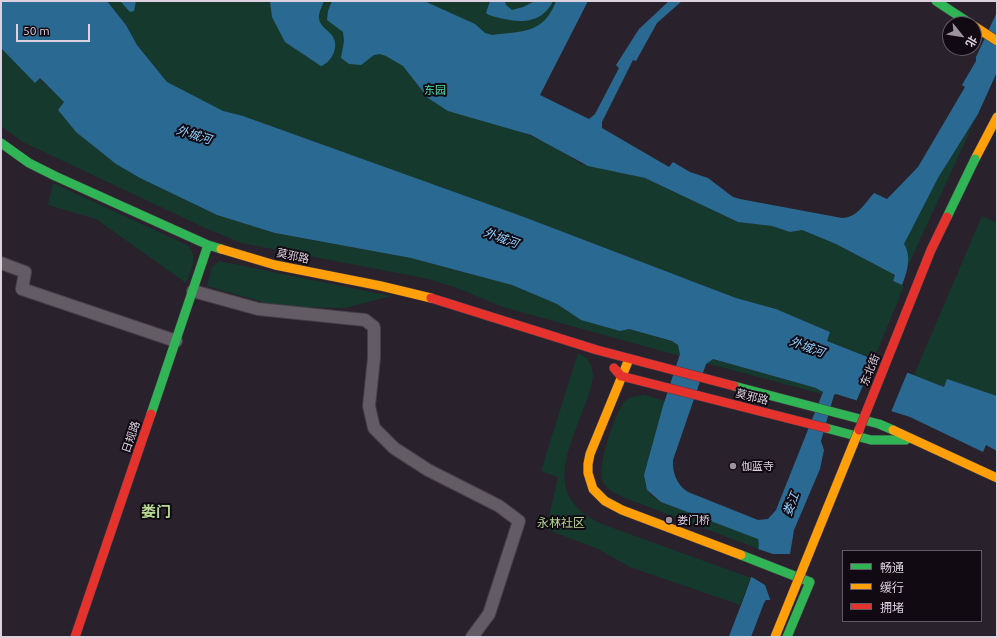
<!DOCTYPE html>
<html>
<head>
<meta charset="utf-8">
<style>
	body { margin:0 }
	#map { position:relative; width:998px; height:638px; overflow:hidden; background:#29212c; font-family:Ubuntu,"Noto Sans SC",sans-serif }
	canvas { display:block }
	.frame { position:absolute; inset:0; border:2px solid #dcd1df; pointer-events:none }
	.legend { position:absolute; left:842px; top:550px; width:140px; height:72px; box-sizing:border-box; background:#110a13; border:1px solid #625a65; margin:0; padding:5px 7px; list-style:none; font-size:12px; color:#dcd1df }
	.legend li { display:flex; align-items:center; gap:8px; height:20px }
	.legend b { width:20px; border:1px solid #625a65 }
	.north { position:absolute; left:942px; top:16px; width:40px; height:40px; box-sizing:border-box; background:#110a13; border:1px solid #625a65; border-radius:50%; rotate:120deg; font-size:11px; font-weight:700; line-height:16px; text-align:center; color:#dcd1df }
	.north::after { content:''; display:block; margin:auto; width:14px; height:18px; background:#9d93a0; clip-path:polygon(50% 0,100% 100%,50% 72%,0 100%) }
	.scale { position:absolute; left:16px; top:24px; width:74px; height:18px; box-sizing:border-box; border:2px solid #dcd1df; border-top:0; padding-left:5px; font-size:12px; line-height:14px; white-space:nowrap; color:#dcd1df; -webkit-text-stroke:3px #110a13; paint-order:stroke }
</style>
</head>
<body>
<div id="map">
<canvas width="998" height="638"></canvas>
<div class="frame"></div>
<ul class="legend">
<li><b style="height:5px;background:#30b455"></b>畅通</li>
<li><b style="height:5px;background:#ff9f0a"></b>缓行</li>
<li><b style="height:5px;background:#e5322d"></b>拥堵</li>
</ul>
<div class="north">北</div>
<div class="scale">50 m</div>
</div>
<script>
const ctx = document.querySelector('canvas').getContext('2d');
ctx.lineJoin = 'round';
function fill(path, color) {
  ctx.fillStyle = color;
  ctx.fill(path, 'evenodd');
}
function strokePath(path, color, width, dash) {
  ctx.strokeStyle = color;
  ctx.lineWidth = width;
  ctx.lineCap = dash ? 'butt' : 'round';
  ctx.setLineDash(dash || []);
  ctx.stroke(path);
}
function write(font, color, halo, rows, align = 'center') {
  ctx.font = font + ' Ubuntu,"Noto Sans SC",sans-serif';
  ctx.lineWidth = 4;
  ctx.setLineDash([]);
  ctx.textBaseline = 'middle';
  ctx.strokeStyle = halo;
  ctx.fillStyle = color;
  for (const [text, x, y, turn = 0] of rows) {
    ctx.save();
    ctx.translate(x, y);
    ctx.rotate((+turn || 0) * Math.PI / 180);
    ctx.textAlign = isNaN(turn) ? turn : align;
    if (halo) ctx.strokeText(text, 0, 0);
    ctx.fillText(text, 0, 0);
    ctx.restore();
  }
}
const green = new Path2D(`
	M107,1H556L516,130L550,144L581,164L645,178L738,222L772,226L790,232L802,230L836,244L895,275L893,281L904,286L874,359L827,341L830,332L776,309L736,298L524,217L243,116L223,112L167,82L137,45L126,25Z
	M1,48L35,82L39,78L64,102L58,110L76,132L116,164L140,178L217,215L275,233L411,258L512,285L557,304L581,320L620,331L629,329L674,342L680,347V356L503,307L457,288L429,279L241,243L203,227L23,142L1,126Z
	M975,120L908,266V253L904,244L938,178Z
	M53,183L187,245C199,256 191,270 186,283L96,219L48,205Z
	M982,216L997,223V396L948,380L944,387L914,375Z
	M219,261L391,296L345,308L303,307L266,303L207,286L212,267Z
	M578,353C589,358 592,364 593,376C585,429 528,490 602,524L751,578L740,605L630,567L598,549L546,529L558,477L541,471Z
	M712,359L816,388L821,390L822,394L706,363Z
	M645,395L665,401L645,484L650,495L661,502L756,537L759,541V549L625,498C617,494 608,491 603,482C596,469 615,412 625,401C630,396 638,396 645,395Z`);
const water = new Path2D(`
	M1,1H107L126,25L137,45L167,82L223,111L243,116L524,217L736,298L776,309L830,332L827,341L944,387L947,379L997,396V451L986,445L983,452L910,417L836,394L834,395L821,441L824,450L820,469L794,530L790,554L772,600H766L764,603L751,637H729C735,619 764,553 758,539L661,502L647,490L644,475L663,406L680,354L678,345L672,341L629,329L620,331L581,320L557,304L512,285L411,258L275,233L217,215L140,178L116,164L76,132L58,110L64,102L40,78L35,83L1,48ZM713,359L816,388L823,392L776,510L768,519L758,520L688,492C677,485 672,473 673,460L706,364Z
	M120,1H136L134,11L130,12Z
	M270,1H324C322,7 318,13 319,19C321,28 329,30 333,37C339,47 332,62 321,66L285,42L272,17Z
	M332,1H424L475,24L485,33L492,35C522,31 544,34 556,1H588L540,95L589,119L595,114L619,68L616,65L639,29L669,1H682L657,23L636,61L633,60L602,122V128L669,167L673,162L690,172L708,178L733,197L740,199L842,218C857,218 865,203 874,193L887,199L918,167L965,87L962,85L976,61V57L997,12V72L978,114L938,178L904,244C912,256 907,273 902,285L893,281L895,275L836,244L802,230L790,232L772,226L738,222L645,178L588,166L531,135L448,111L428,98L403,66L386,56L380,54L374,55L361,65L349,64L341,58L344,41L343,32L327,20L328,11Z
	M490,1H505L506,5L512,10L523,7L535,1H553C540,28 512,22 489,15L486,13Z`);
const pier = new Path2D(`
	M875,357L908,371L891,412L856,402Z
	M758,549L773,554H792L773,602H771L765,585L750,576Z`);
const street = new Path2D(`
	M1,263L25,272L22,289L176,341
	M193,291L258,309L365,320L374,327V358L369,406L374,428L394,448L428,470L499,506L519,521L489,614L472,637`);
const fast = new Path2D(`
	M936,1L971,24
	M1,143L29,163L55,176L208,245L221,249
	M734,386L879,424L893,430
	M151,414L208,245
	M826,428L871,440H906
	M741,555L810,582L787,637`);
const slow = new Path2D(`
	M974,26L997,41
	M975,159L997,117
	M221,249L275,265L381,286L431,298
	M629,359L590,454L588,464V473L593,489L605,501L622,510L741,555
	M893,430L997,478`);
const jam = new Path2D(`
	M431,298L597,350L734,386
	M614,368L621,376L826,428
	M75,637L151,414`);
const fastBridge = new Path2D(`
	M947,217L975,159`);
const slowBridge = new Path2D(`
	M775,637L859,430`);
const jamBridge = new Path2D(`
	M859,430L931,250L947,217`);
const markers = [
	[733,466,4,"#9d93a0"],
	[669,520,4,"#9d93a0"]
];
const parkNames = [
	["东园",435,90]
];
const streetNames = [
	["莫邪路",293,256,12],
	["东北街",870,370,-68],
	["莫邪路",752,397,14],
	["日规路",131,437,-71]
];
const poiNames = [
	["伽蓝寺",741,466],
	["娄门桥",677,520]
];
const waterNames = [
	["外城河",194,135,17],
	["外城河",501,238,20],
	["外城河",807,347,20],
	["娄江",791,504,-69]
];
const neighbourhoodNames = [
	["永林社区",561,523]
];
const districtNames = [
	["娄门",156,512]
];
fill(green, '#153a2d');
fill(water, '#2a6a92');
fill(pier, '#29212c');
strokePath(street, '#463e48', 14);
strokePath(fast, '#463e48', 10);
strokePath(slow, '#463e48', 10);
strokePath(jam, '#463e48', 10);
strokePath(street, '#635c65', 12);
strokePath(fast, '#30b455', 9);
strokePath(slow, '#ff9f0a', 9);
strokePath(jam, '#e5322d', 9);
strokePath(fastBridge, '#463e48', 10, []);
strokePath(slowBridge, '#463e48', 10, []);
strokePath(jamBridge, '#463e48', 10, []);
strokePath(fastBridge, '#30b455', 9);
strokePath(slowBridge, '#ff9f0a', 9);
strokePath(jamBridge, '#e5322d', 9);
for (const [x, y, r, color] of markers) {
  const dot = new Path2D();
  dot.arc(x, y, r, 0, 2 * Math.PI);
  ctx.fillStyle = color;
  ctx.fill(dot);
  strokePath(dot, '#110a13', 1.5);
}
write('11px', '#4de4ab', '#110a13', parkNames);
write('11px', '#dcd1df', '#110a13', streetNames);
write('11px', '#dcd1df', '#110a13', poiNames, 'left');
write('italic 12px', '#90d2fe', '#110a13', waterNames);
write('12px', '#b7d992', '#110a13', neighbourhoodNames);
write('bold 15px', '#b7d992', '#110a13', districtNames);
</script>
</body>
</html>
